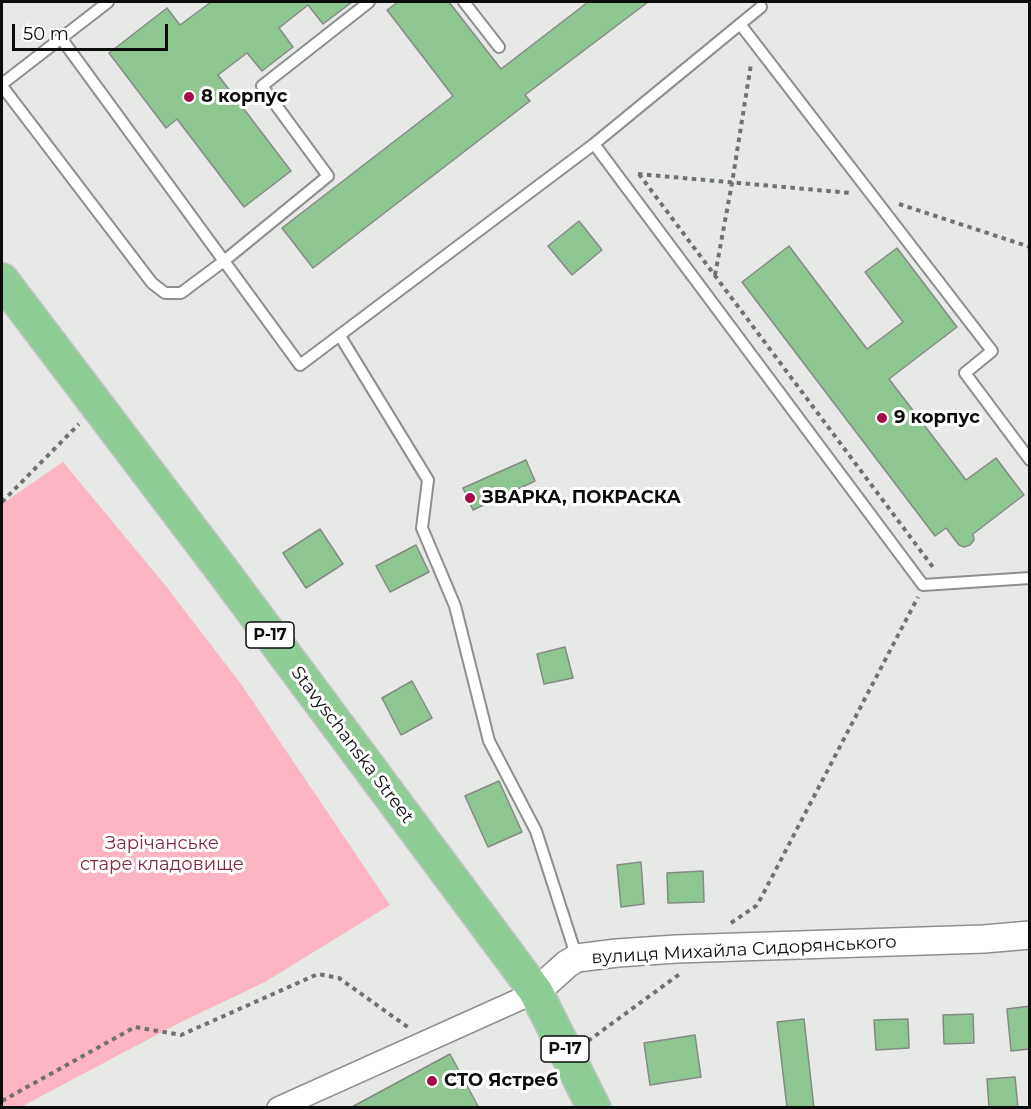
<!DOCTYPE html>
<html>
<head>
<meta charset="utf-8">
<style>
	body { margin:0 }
	#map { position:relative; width:1031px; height:1109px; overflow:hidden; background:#e6e9e6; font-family:Montserrat,sans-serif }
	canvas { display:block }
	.frame { position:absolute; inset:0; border:3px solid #0b0c0b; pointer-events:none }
	.scale { position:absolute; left:12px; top:24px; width:156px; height:27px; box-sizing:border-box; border:3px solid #0b0c0b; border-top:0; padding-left:8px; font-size:18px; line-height:21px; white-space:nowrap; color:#0b0c0b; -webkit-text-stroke:4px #fff; paint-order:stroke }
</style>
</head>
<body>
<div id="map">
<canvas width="1031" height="1109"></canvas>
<div class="frame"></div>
<div class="scale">50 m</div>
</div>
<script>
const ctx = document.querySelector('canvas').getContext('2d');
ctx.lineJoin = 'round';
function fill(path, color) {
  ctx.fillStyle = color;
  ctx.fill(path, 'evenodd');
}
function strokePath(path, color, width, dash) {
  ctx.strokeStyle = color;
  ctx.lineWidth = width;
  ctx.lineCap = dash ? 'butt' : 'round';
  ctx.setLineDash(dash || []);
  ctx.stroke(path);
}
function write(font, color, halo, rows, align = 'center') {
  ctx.font = font + ' Montserrat,sans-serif';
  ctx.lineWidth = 6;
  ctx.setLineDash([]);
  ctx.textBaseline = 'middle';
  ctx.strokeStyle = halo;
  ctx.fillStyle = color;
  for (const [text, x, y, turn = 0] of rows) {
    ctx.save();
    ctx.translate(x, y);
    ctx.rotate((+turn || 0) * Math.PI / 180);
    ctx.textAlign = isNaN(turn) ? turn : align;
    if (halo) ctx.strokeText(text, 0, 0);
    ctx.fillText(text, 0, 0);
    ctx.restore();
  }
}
const green = new Path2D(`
	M63,462L165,585L241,684L390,905L265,982L179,1023L21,1107H2V504Z`);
const building = new Path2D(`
	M211,2H352L323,24L308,5L279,28L293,47L262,71L247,53L218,75L291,171L244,207L177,119L166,128L109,53L167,8L180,25Z
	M398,2H449L501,69L588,2H648L525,95L530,101L313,268L282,228L453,96L387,10Z
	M579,221L602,250L572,275L548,246Z
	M789,246L867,349L903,322L865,272L897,248L957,327L889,379L966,480L996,458L1024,495L973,534L974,540L970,545L964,547L959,545L946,528L935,536L742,282Z
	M526,460L535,481L473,510L463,488Z
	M320,529L343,564L306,588L283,553Z
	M416,545L429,572L390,592L376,566Z
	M565,647L573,678L544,684L537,654Z
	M412,681L432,718L401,735L382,698Z
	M499,781L522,832L488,847L465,796Z
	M641,862L644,904L621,907L617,865Z
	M703,871L704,902L668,903L667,873Z
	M1030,1006V1049L1011,1051L1007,1009Z
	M973,1014L974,1043L944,1044L943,1015Z
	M804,1019L814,1108H787L777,1022Z
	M908,1019L909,1048L876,1050L874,1020Z
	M695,1035L701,1077L650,1085L644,1043Z
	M450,1054L479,1108H350Z
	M1015,1077L1018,1108H989L987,1079Z`);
const path = new Path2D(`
	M638,174L851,193
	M639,174L935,570
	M899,204L1030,247
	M715,275L732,183L751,64
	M2,502L79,424
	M731,923L756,906L761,898L918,597
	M588,1041L681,973
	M2,1101L135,1027L181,1035L318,974L339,978L409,1028`);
const service = new Path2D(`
	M464,2L499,47
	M761,7L594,144L923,585L1030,578
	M740,24L992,351L965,373L1030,460
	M61,38L300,365L594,144
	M2,84L108,2
	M2,86L152,283L165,293H181L224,261L328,176L262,86L369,2
	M340,336L428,480L422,528L455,606L489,741L536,831L577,958`);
const minor = new Path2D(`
	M278,1108L536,992`);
const tertiary = new Path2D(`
	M536,992L567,964L577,958L617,953L676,949L984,939L1030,935`);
const primary = new Path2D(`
	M2,280L225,574L536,992L594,1108`);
const markers = [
	[189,97,6,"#a30b49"],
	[882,418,6,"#a30b49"],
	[470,498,6,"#a30b49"],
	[432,1081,6,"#a30b49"]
];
const shields = [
	[270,635,48],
	[565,1049,48]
];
const shieldNames = [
	["Р-17",270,635],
	["Р-17",565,1049]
];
const poiNames = [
	["8 корпус",201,97],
	["9 корпус",894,418],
	["ЗВАРКА, ПОКРАСКА",482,498],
	["СТО Ястреб",444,1081]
];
const streetNames = [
	["Stavyschanska Street",352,745,53],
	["вулиця Михайла Сидорянського",744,950,-3]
];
const parkNames = [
	["Зарічанське",162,844],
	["старе кладовище",162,865]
];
fill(green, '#feb5c3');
fill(building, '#8ec691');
strokePath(building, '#868a86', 1.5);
strokePath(service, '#8d908d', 14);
strokePath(minor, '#8d908d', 24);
strokePath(tertiary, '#8d908d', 30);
strokePath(primary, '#c4c5c4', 36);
strokePath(path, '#707270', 4, [4.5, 4.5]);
strokePath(service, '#fff', 10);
strokePath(minor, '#fff', 21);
strokePath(tertiary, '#fff', 27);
strokePath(primary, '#8fcd97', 33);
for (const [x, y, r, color] of markers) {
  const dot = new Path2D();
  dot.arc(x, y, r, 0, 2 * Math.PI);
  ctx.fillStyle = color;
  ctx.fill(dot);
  strokePath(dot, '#fff', 2);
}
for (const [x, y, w] of shields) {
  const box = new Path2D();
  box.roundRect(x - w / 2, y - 13, w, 26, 4.5);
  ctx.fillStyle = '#fff';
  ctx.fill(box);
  strokePath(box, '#0b0c0b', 1.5);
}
write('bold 16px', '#0b0c0b', null, shieldNames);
write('bold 18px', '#0b0c0b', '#fff', poiNames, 'left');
write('18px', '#0b0c0b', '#fff', streetNames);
write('18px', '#802742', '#fff', parkNames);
</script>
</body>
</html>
